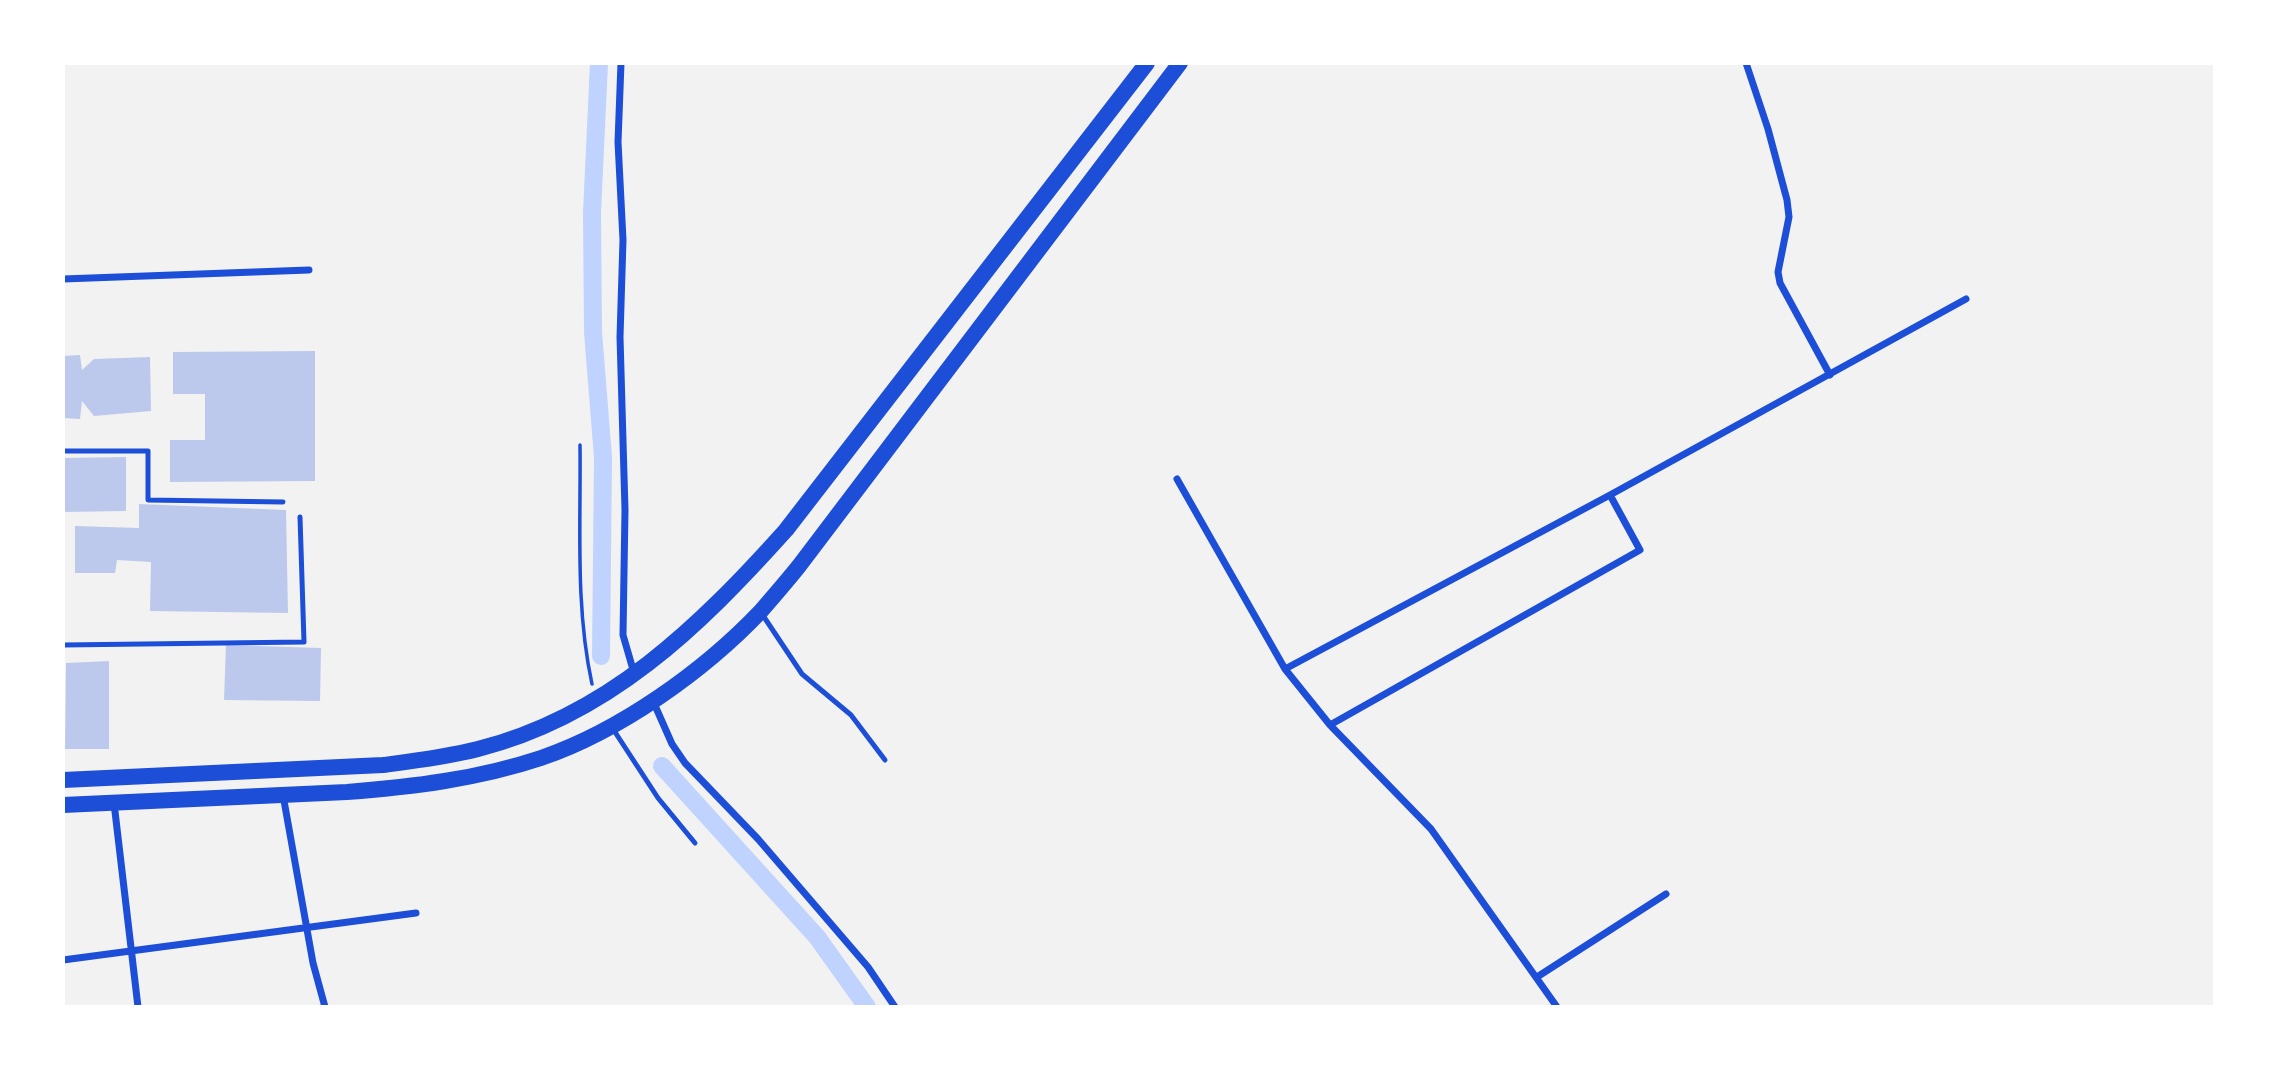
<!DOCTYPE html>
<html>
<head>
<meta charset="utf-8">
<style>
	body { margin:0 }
	#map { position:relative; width:2278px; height:1070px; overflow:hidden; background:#f2f2f2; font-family:"Alegreya Sans",sans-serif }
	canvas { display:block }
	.frame { position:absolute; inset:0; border:65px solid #fff; pointer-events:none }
</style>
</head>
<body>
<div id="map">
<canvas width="2278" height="1070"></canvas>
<div class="frame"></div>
</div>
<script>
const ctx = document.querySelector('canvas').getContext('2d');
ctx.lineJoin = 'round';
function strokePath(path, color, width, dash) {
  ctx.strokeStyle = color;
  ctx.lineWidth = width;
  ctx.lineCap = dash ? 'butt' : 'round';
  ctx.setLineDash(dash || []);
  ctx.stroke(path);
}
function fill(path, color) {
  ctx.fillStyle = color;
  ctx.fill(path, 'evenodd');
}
const canal = new Path2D(`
	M599,63L592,213L593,332L603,457L601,656
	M662,766L817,937L867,1007`);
const building = new Path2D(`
	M315,351V481L170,482V440H205V394H173V352Z
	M80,355L82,370L94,359L150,357L151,411L94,416L82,401L80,419L63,418V356Z
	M126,457V511L63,512V458Z
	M139,504L286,510L288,613L150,611L151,562L117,560L115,573H75V526L139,528Z
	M226,645L321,648L320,701L224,700Z
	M109,661V749H65L66,663Z`);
const path = new Path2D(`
	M580,445C581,524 575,606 592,684`);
const service = new Path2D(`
	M63,451H148V500L283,502
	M762,614L802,674L851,715L885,760
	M63,645L304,642L300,517
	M613,729L658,798L695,843`);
const minor = new Path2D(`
	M621,63L618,142L623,240L620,337L625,510L623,635L634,673
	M1746,63L1768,129L1787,200L1789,217L1778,272L1780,283L1830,375
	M63,279L309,270
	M1177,479L1285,669L1330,725L1431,829L1557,1007
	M1285,669L1610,495L1966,299
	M653,701L672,744L685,763L758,839L868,967L895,1007
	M1330,725L1640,550L1610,495
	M283,795L313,963L325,1007
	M114,803L138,1007
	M63,960L416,913
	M1537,977L1666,894`);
const primary = new Path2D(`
	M63,780L383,765C414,761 447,757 478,749C608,716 699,627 786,530L1147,63
	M63,805L347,792C412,787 478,779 541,758C620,731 704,671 761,611C774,596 787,581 799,566L1180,63`);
strokePath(canal, '#bfd3fe', 18);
fill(building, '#bdc9ec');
strokePath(path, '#1d4ed8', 3.5);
strokePath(service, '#1d4ed8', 5);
strokePath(minor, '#1d4ed8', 7);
strokePath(primary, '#1d4ed8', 16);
</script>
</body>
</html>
